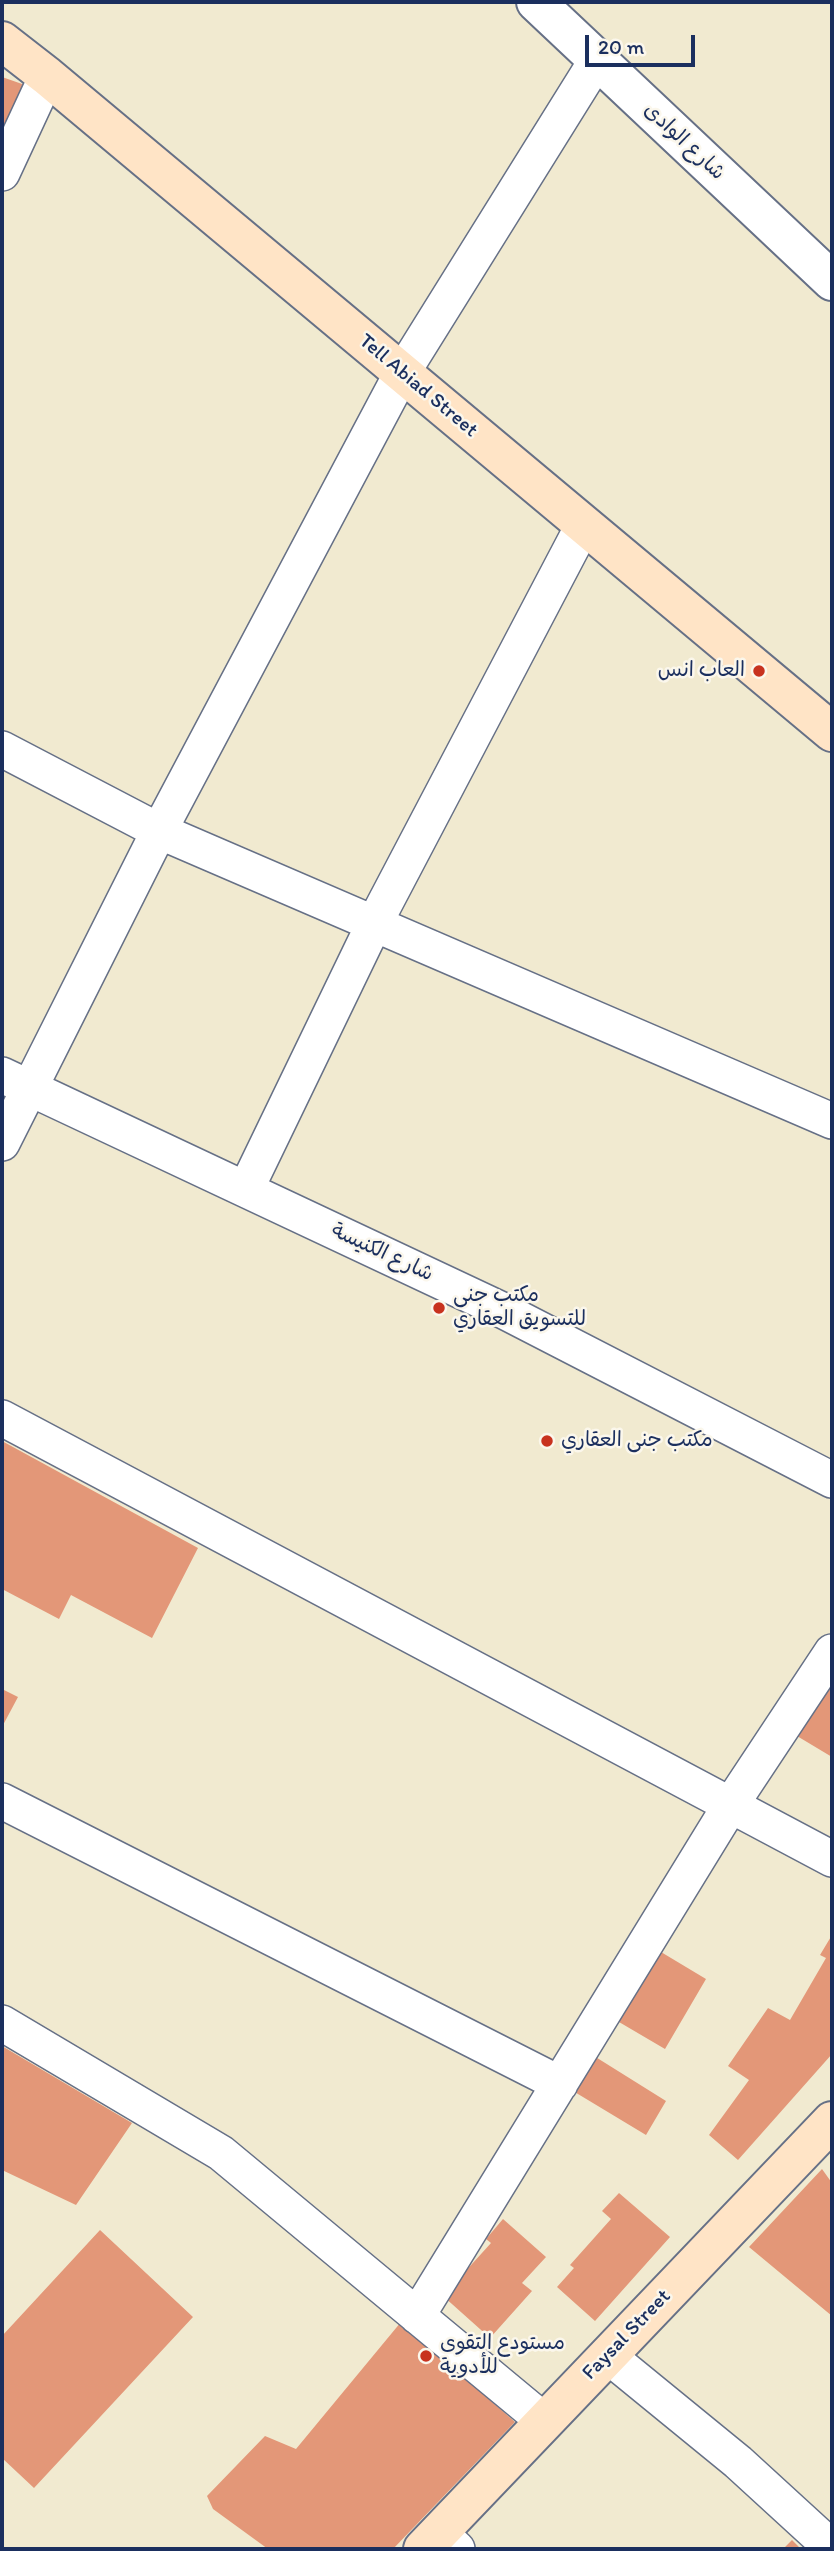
<!DOCTYPE html>
<html>
<head>
<meta charset="utf-8">
<style>
	body { margin:0 }
	#map { position:relative; width:834px; height:2551px; overflow:hidden; background:#f1ead0; font-family:Itim,sans-serif }
	canvas { display:block }
	.frame { position:absolute; inset:0; border:4px solid #1b2f5e; pointer-events:none }
	.scale { position:absolute; left:585px; top:35px; width:110px; height:32px; box-sizing:border-box; border:4px solid #1b2f5e; border-top:0; padding-left:9px; font-size:21px; line-height:24px; white-space:nowrap; color:#1b2f5e; -webkit-text-stroke:5px #fbf7ec; paint-order:stroke }
</style>
</head>
<body>
<div id="map">
<canvas width="834" height="2551"></canvas>
<div class="frame"></div>
<div class="scale">20 m</div>
</div>
<script>
const ctx = document.querySelector('canvas').getContext('2d');
ctx.lineJoin = 'round';
function fill(path, color) {
  ctx.fillStyle = color;
  ctx.fill(path, 'evenodd');
}
function strokePath(path, color, width, dash) {
  ctx.strokeStyle = color;
  ctx.lineWidth = width;
  ctx.lineCap = dash ? 'butt' : 'round';
  ctx.setLineDash(dash || []);
  ctx.stroke(path);
}
function write(font, color, halo, rows, align = 'center') {
  ctx.font = font + ' Itim,"Playpen Sans Arabic",sans-serif';
  ctx.lineWidth = 5;
  ctx.setLineDash([]);
  ctx.textBaseline = 'middle';
  ctx.strokeStyle = halo;
  ctx.fillStyle = color;
  for (const [text, x, y, turn = 0] of rows) {
    ctx.save();
    ctx.translate(x, y);
    ctx.rotate((+turn || 0) * Math.PI / 180);
    ctx.textAlign = isNaN(turn) ? turn : align;
    if (halo) ctx.strokeText(text, 0, 0);
    ctx.fillText(text, 0, 0);
    ctx.restore();
  }
}
const building = new Path2D(`
	M2,77L25,85L2,135Z
	M2,1441L198,1548L152,1638L71,1595L59,1619L2,1589Z
	M832,1673V1757L792,1733Z
	M2,1689L18,1697L2,1727Z
	M832,1935V2054L738,2160L709,2135L749,2080L728,2066L768,2008L790,2020L826,1958L820,1955Z
	M661,1952L706,1979L665,2049L619,2022Z
	M2,2046L132,2123L76,2205L2,2170Z
	M594,2056L666,2101L646,2135L573,2091Z
	M822,2169L832,2183V2316L749,2247Z
	M619,2193L670,2237L595,2321L557,2287L574,2268L570,2265L611,2219L602,2211Z
	M503,2219L546,2257L522,2283L532,2291L490,2338L443,2296L491,2243L486,2239Z
	M100,2230L193,2317L34,2488L2,2458V2336Z
	M401,2322L515,2422L393,2549H268L213,2509L207,2496L265,2436L296,2449Z
	M792,2540L800,2548L799,2549H783Z`);
const minor = new Path2D(`
	M2,173L47,76
	M2,749L159,831L832,1121
	M2,1075L506,1312L832,1480
	M2,1143L159,831L402,373L597,60
	M246,1189L374,924L584,524
	M2,1418L832,1859
	M2,1801L560,2084
	M2,2023L221,2153L544,2421
	M417,2316L730,1806L832,1652
	M607,2355L738,2462L821,2538
	M439,2532L457,2549`);
const tertiary = new Path2D(`
	M536,2L832,281`);
const secondary = new Path2D(`
	M2,41L47,76L832,732
	M423,2549L832,2121`);
const markers = [
	[759,671,7,"#c8321e"],
	[439,1308,7,"#c8321e"],
	[547,1441,7,"#c8321e"],
	[426,2356,7,"#c8321e"]
];
const streetNames = [
	["شارع الوادى",684,142,43],
	["Tell Abiad Street",418,386,40],
	["شارع الكنيسة",382,1253,25],
	["Faysal Street",627,2335,-46]
];
const poiNames = [
	["العاب انس",745,671,"right"],
	["مكتب جنى",453,1296],
	["للتسويق العقاري",453,1320],
	["مكتب جنى العقاري",561,1441],
	["مستودع التقوى",440,2344],
	["للأدوية",440,2368]
];
fill(building, '#e39778');
strokePath(minor, '#667086', 38);
strokePath(tertiary, '#667086', 42);
strokePath(secondary, '#667086', 42);
strokePath(minor, '#fff', 35);
strokePath(tertiary, '#fff', 38);
strokePath(secondary, '#ffe4c6', 38);
for (const [x, y, r, color] of markers) {
  const dot = new Path2D();
  dot.arc(x, y, r, 0, 2 * Math.PI);
  ctx.fillStyle = color;
  ctx.fill(dot);
  strokePath(dot, '#fbf7ec', 2.5);
}
write('21px', '#1b2f5e', '#fbf7ec', streetNames);
write('21px', '#1b2f5e', '#fbf7ec', poiNames, 'left');
</script>
</body>
</html>
